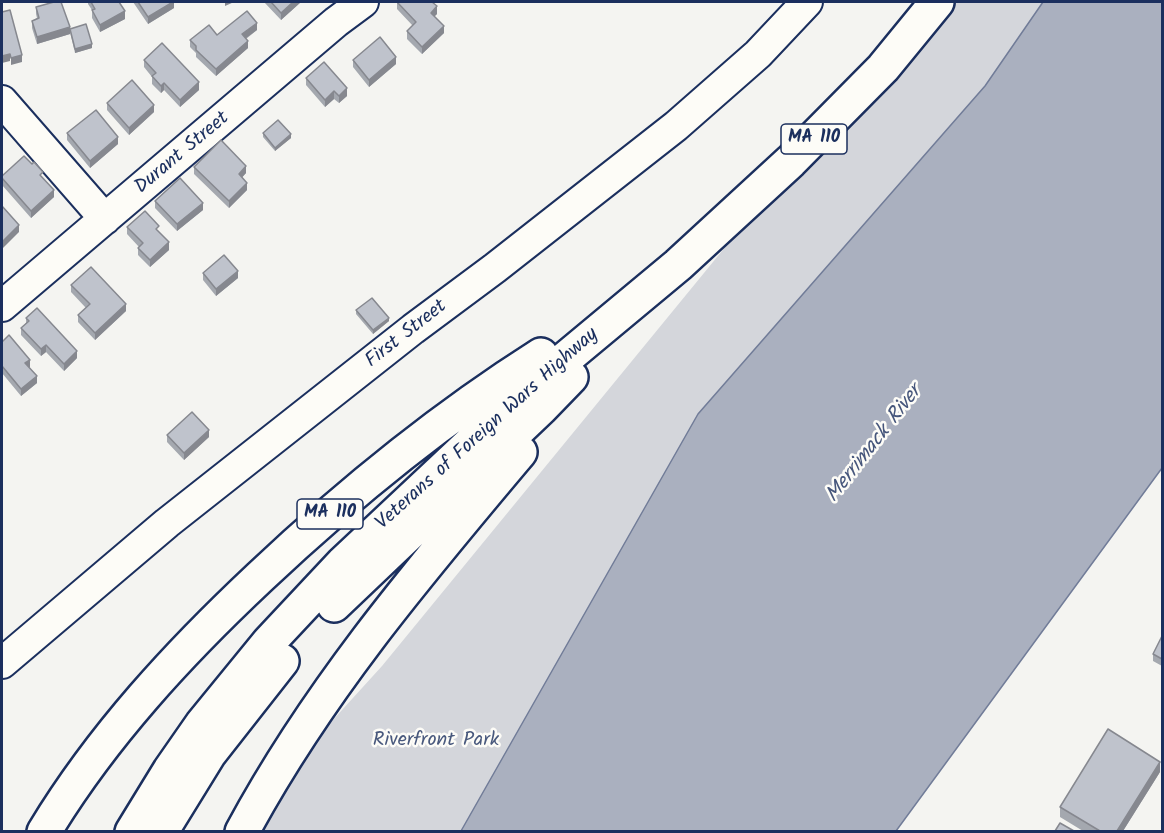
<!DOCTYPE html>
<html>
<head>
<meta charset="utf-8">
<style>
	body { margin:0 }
	#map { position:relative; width:1164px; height:833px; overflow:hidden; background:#f4f4f1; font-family:Kalam,sans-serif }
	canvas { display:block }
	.frame { position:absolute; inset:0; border:3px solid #1b2f5e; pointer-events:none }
</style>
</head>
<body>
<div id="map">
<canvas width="1164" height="833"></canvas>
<div class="frame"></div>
</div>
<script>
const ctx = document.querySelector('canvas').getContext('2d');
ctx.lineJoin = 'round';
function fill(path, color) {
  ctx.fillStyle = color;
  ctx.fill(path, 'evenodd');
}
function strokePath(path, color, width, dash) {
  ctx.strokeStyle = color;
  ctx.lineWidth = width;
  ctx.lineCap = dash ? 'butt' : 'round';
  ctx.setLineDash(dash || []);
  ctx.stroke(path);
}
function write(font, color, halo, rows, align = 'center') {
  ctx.font = font + ' Kalam,sans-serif';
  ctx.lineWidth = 5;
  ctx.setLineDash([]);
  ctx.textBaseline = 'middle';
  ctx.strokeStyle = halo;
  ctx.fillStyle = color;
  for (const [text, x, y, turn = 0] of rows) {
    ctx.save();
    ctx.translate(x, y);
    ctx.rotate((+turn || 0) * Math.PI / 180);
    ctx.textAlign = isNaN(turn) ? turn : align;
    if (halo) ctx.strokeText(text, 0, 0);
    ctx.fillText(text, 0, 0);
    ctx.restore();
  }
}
const green = new Path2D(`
	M926,2H1044L495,831L237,832L242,820L382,666Z`);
const water = new Path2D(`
	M1043,2H1162V468L896,831H461L698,414L985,86Z`);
const minor = new Path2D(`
	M2,101L105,219
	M2,306L336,22L363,2
	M2,663L167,523L413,329L495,268L676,126L758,54L807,2`);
const major = new Path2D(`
	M334,605L541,408L571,377
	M44,832C102,736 179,653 260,577C347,495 440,419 541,355
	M132,832L170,770L202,724L269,642L343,563L523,394L678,265L791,161L883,68L937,2
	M161,832L209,754L282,661
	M242,832C317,692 419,572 520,452`);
const wall = new Path2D(`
	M88,2H119L125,19L100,32L92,18V10L88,4Z
	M133,2H174V8L148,24Z
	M264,2H301L281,20Z
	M397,2L437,14L434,16L444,33L422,54L407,39V31L413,26L397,9Z
	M36,7L70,34L37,44L32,28V21L37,18L36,14Z
	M70,29L92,48L75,53L70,32Z
	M257,30L246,39L248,48L216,76L196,57V53L190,47V40L217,35Z
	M144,60L199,90L180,107L164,90L161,93L152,84V77L144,67Z
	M353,60L396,64L369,87L353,67Z
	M306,78L347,96L339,103L334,99L325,107L306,85Z
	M107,103L154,112L129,135L107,110Z
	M67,133L118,144L90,168L67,140Z
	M263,133L291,138L275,151L263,137Z
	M194,167L246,173L242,177L247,190L229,208L194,174Z
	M2,176L43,178L54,197L31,218L2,185Z
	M155,201L203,210L177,231L155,208Z
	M127,227L159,232L169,250L150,267L138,255V248L139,247L127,234Z
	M203,273L238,278L216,296L203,280Z
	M71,285L126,311L95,340L78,322V315L86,308L71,292Z
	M356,310L389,321L373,334L356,314Z
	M26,318L77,358L64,371L46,352L41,356L21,335V328L26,323Z
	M2,342L30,367H29L37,383L21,396L2,373Z
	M167,435L209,437L184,460L167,442Z
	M1162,636V666L1153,661V654Z
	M1160,772L1123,831H1083L1060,817V807Z`);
const shadedWall = new Path2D(`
	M174,2V8L148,24V17Z
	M225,2H234L225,6Z
	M293,2H301L281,20V13Z
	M437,6V14L431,20V13Z
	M125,11V19L100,32V25Z
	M257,23V30L242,41V34Z
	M444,26V33L422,54V47Z
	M70,27V34L37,44V37Z
	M248,41V48L216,76V69Z
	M92,44V48L75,53V49Z
	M10,54V61L2,63V56Z
	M22,55V62L11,65V58Z
	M396,57V64L369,87V80Z
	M199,82V90L180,107V100Z
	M164,83V90L161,93V86Z
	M347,88V96L339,103V96Z
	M334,91V99L325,107V100Z
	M154,105V112L129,135V128Z
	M291,134V138L275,151V148Z
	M118,137V144L90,168V161Z
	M246,166V173L239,181V174Z
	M247,183V190L229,208V201Z
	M54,190V197L31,218V211Z
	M203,203V210L177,231V224Z
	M19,225V232L2,249V242Z
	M169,242V250L150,267V260Z
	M238,271V278L216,296V289Z
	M126,304V311L95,340V333Z
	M389,318V321L373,334V330Z
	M46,345V352L41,356V349Z
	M77,351V358L64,371V364Z
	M30,360V367L25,370V363Z
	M37,376V383L21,396V389Z
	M209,430V437L184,460V453Z
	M1160,762V772L1123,831H1117Z`);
const building = new Path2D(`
	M54,2H61L70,27L37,37L32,21L39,18L36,7Z
	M91,2H119L125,11L100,25L92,10L95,9Z
	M138,2H173L148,17Z
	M271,2H293L281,13Z
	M397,2H432L437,6L431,13L444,26L422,47L407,31L416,22Z
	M10,10L22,55L11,58L10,54L2,56V12Z
	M247,11L257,23L242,34L248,41L216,69L196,50V46L190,40L209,25L217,35Z
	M86,24L92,44L75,49L70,29Z
	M380,37L396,57L369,80L353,60Z
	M162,43L199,82L180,100L164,83L161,86L152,76L156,73L144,60Z
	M324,62L347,88L339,96L334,91L325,100L306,78Z
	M132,80L154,105L129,128L107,103Z
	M96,110L118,137L90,161L67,133Z
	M278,120L291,134L275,148L263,133Z
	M221,140L246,166L239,174L247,183L229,201L194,167Z
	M24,156L32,164L34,162L43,172L40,175L54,190L31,211L2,178V176Z
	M180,178L203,203L177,224L155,201Z
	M2,206L19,225L2,242Z
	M145,211L159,226L156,229L169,242L150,260L138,248L143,243L127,227Z
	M224,255L238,271L216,289L203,273Z
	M91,267L126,304L95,333L78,315L90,304L71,285Z
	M372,298L389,318L373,330L356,310Z
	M37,308L77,351L64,364L46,345L41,349L21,328L29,321L26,318Z
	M9,335L30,360L25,363L37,376L21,389L2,366V342Z
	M192,412L209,430L184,453L167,435Z
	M1162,636V659L1153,654Z
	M1108,729L1160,762L1117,831H1100L1060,807Z
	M1060,823L1074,831H1055Z`);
const shields = [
	[814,139,66],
	[330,514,66]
];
const shieldNames = [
	["MA 110",814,139],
	["MA 110",330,514]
];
const streetNames = [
	["Durant Street",183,154,-40],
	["First Street",407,335,-38],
	["Veterans of Foreign Wars Highway",488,430,-42]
];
const parkNames = [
	["Riverfront Park",436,742]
];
const waterNames = [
	["Merrimack River",875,445,-52]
];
fill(green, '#d4d6db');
fill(water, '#aab0bf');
strokePath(water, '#717c98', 1.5);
strokePath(minor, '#1b2f5e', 34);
strokePath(major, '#1b2f5e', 38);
strokePath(minor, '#fdfcf7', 30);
strokePath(major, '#fdfcf7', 33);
fill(wall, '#a4a8af');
fill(shadedWall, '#86888f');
fill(building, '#bfc3cc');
strokePath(building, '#86888f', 1.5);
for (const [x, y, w] of shields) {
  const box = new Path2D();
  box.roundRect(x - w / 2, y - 15, w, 30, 4.5);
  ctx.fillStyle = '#fdfcf7';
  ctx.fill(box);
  strokePath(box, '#1b2f5e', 1.5);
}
write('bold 18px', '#1b2f5e', null, shieldNames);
write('20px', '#1b2f5e', '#fdfcf7', streetNames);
write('20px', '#49597d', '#fdfcf7', parkNames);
write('italic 21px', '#46567b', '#fdfcf7', waterNames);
</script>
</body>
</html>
